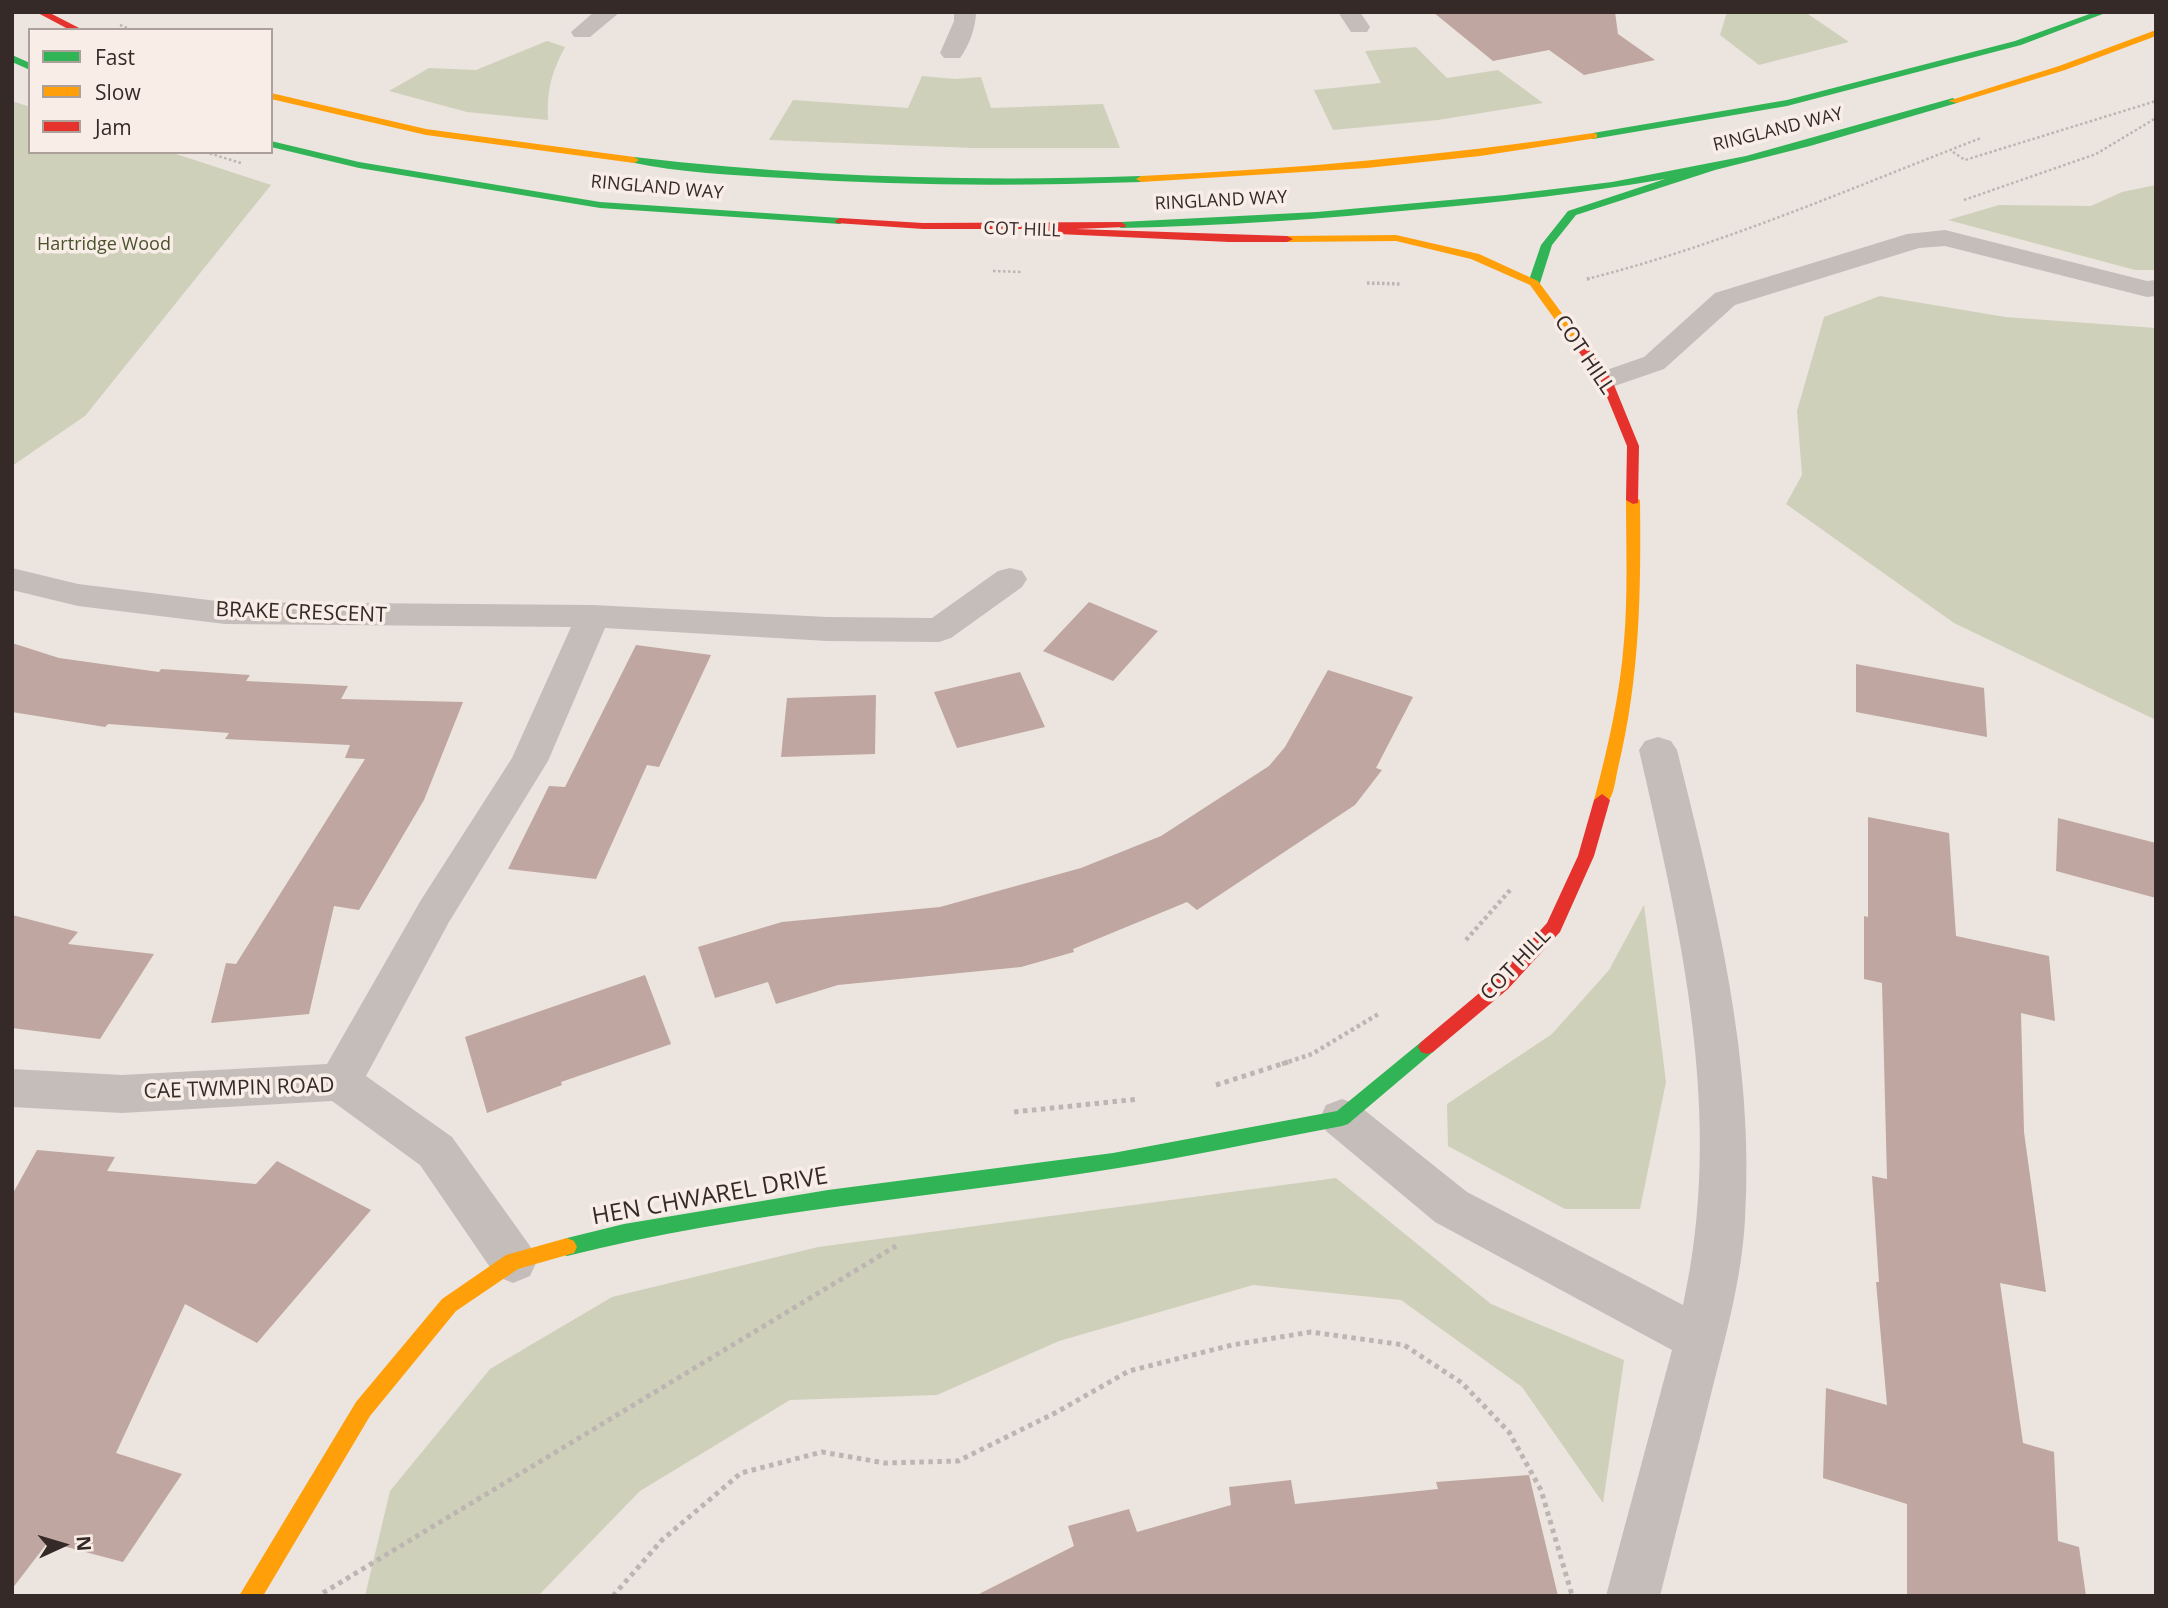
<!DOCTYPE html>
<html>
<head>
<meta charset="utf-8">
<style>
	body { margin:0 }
	#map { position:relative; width:2168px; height:1608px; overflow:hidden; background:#ece4df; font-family:"Open Sans",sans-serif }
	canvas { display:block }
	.frame { position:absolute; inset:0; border:14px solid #352a27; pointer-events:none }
	.legend { position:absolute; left:28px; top:28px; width:245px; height:126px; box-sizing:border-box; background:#f9eee7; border:2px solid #aba09a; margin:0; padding:9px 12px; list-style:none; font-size:21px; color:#352a27 }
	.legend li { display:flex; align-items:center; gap:14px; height:35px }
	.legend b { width:35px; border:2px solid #aba09a }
	.north { position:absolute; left:28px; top:1510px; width:70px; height:70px; -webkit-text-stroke:5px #f9eee7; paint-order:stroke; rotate:86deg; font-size:19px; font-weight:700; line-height:28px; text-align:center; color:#352a27 }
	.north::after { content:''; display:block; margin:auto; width:24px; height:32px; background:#352a27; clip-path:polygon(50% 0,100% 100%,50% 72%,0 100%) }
</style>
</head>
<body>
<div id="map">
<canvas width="2168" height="1608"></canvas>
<div class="frame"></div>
<ul class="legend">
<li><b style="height:9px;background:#30b455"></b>Fast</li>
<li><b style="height:9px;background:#ff9f0a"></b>Slow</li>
<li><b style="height:9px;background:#e5322d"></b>Jam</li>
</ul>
<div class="north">N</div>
</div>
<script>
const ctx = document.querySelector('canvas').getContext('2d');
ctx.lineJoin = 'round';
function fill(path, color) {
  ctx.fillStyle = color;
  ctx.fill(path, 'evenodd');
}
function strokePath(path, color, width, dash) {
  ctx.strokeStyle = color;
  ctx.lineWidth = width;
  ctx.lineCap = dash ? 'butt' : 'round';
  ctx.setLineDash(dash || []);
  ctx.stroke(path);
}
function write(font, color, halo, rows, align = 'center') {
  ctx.font = font + ' "Open Sans",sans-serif';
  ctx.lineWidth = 7;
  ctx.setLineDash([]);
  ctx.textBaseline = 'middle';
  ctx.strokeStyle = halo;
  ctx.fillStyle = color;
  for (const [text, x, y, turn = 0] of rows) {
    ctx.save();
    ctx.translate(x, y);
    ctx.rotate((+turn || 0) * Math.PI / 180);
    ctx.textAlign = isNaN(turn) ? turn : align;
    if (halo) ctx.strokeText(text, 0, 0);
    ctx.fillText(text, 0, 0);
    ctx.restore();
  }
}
const green = new Path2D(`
	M1727,12H1805L1849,42L1759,65L1720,35Z
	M547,41L565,47C551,74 547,89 548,120L467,112L389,91L429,68L476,70Z
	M1416,47L1447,78L1498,70L1543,103L1438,120L1333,130L1314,90L1381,83L1365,51Z
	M922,76L955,79L981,77L991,108L1103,104L1120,148H973L769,140L793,100L908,108Z
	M12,101L30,107V152H170L271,185L85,416L12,466Z
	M2156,185V270H2135L1948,220L1999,205L2091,206L2122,192Z
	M1880,296L2005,317L2156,328V720L1954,623L1786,504L1802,475L1797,411L1824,317Z
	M1644,905L1666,1082L1640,1209H1565L1448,1146L1447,1104L1552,1034L1609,970Z
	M1336,1178L1491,1304L1624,1360L1603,1503L1522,1387L1401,1300L1253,1285L1059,1341L937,1395L790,1400L640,1491L538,1596H365L390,1491L490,1369L612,1297L818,1247Z`);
const building = new Path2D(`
	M1433,12H1615L1618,34L1655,60L1584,75L1549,50L1493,61Z
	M1089,602L1158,631L1113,681L1043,651Z
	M12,643L59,658L159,672L161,669L250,675L246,681L348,686L341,699L463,702L424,800L359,910L334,906L309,1014L211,1023L226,963L236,964L365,759L345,758L350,745L225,739L229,733L108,724L105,727L12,712Z
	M636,645L711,655L659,767L647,765L596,879L508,869L549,786L565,787Z
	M1856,664L1984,688L1987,737L1856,712Z
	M1328,670L1413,697L1376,768L1382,770L1355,805L1197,910L1187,902L1073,949L1074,952L1021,967L838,985L776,1004L768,982L715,998L698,947L782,922L940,907L1081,868L1161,836L1269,766L1285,747Z
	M1020,672L1045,727L957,748L934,692Z
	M876,695L875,754L781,757L787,698Z
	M1868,817L1949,833L1956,936L2049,956L2055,1021L2021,1013L2024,1132L2046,1292L2000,1283L2023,1443L2054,1452L2058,1541L2079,1547L2086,1596H1907V1504L1823,1478L1826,1388L1887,1405L1876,1282H1879L1872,1176L1887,1179L1882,983L1864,979V916L1868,917Z
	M2058,818L2156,843V898L2056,871Z
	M12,915L78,932L68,944L154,954L100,1039L12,1028Z
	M645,975L671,1044L561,1082L562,1085L487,1113L465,1037Z
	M37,1150L115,1157L107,1171L256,1184L277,1161L371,1210L257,1343L185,1304L116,1453L182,1474L123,1562L48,1542L12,1589V1195Z
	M1529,1475L1558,1596H975L1074,1546L1068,1526L1129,1509L1137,1532L1231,1505L1229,1487L1291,1480L1295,1504L1438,1489L1436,1482Z`);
const pathFar3 = new Path2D(`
	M120,25L132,30
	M205,152L241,163
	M1953,152L1965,160L2156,101
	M1964,200L2096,154L2156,118
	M993,271L1023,272
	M1587,279C1722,245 1851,188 1981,138`);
const pathFar2 = new Path2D(`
	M1587,279L1592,278
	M1367,283L1401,284`);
const pathFar1 = new Path2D(`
	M1466,940L1511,889
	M1282,1064L1312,1054L1380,1013`);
const path = new Path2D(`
	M1216,1085L1288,1062
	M1014,1112L1139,1099
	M323,1593L896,1246
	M613,1596L662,1540L741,1473L822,1452L885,1463L958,1461L1055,1413L1129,1371L1232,1345L1311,1332L1404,1345L1462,1383L1509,1432L1541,1490L1572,1595`);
const street = new Path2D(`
	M594,12H620L590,37H574L571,32Z
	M954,12H976C976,27 969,46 960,58H944L940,53L954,21Z
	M1338,12H1360L1370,27L1367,32H1351Z
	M1945,230L2147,281L2156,280V296L2147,297L1945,246L1919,248L1735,305L1664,369L1606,389L1595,386L1591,380L1595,374L1644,357L1715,293L1907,234Z
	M12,568L78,584L225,602L593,605L827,617L932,618L998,571L1010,568L1022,571L1027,579L1022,587L951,638L939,642L827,641L605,628L548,761L449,922L366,1076L452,1137L530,1246L537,1261L530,1276L513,1283L496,1276L420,1165L332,1101L122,1113L12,1107V1069L122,1075L327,1064L421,900L512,758L571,627L225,624L78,606L12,590Z
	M1658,737L1671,741L1677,750C1715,903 1755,1060 1745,1219C1742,1277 1726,1335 1712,1390C1695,1459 1677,1527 1660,1596H1606L1672,1350L1435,1222L1326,1131L1320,1118L1326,1105L1342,1099L1358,1105L1467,1192L1683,1305C1725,1118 1681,933 1639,750L1645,741Z`);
const fast = new Path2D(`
	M2095,12H2108L2021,45L1787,106L1593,139L1588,136L1593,133L1787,100L2015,41Z
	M12,55L30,63V70L12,62Z
	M1953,98L1958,101L1957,103L1810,146L1715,170L1576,215L1552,245L1540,283L1534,286L1528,283L1541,245L1568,211L1665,179C1585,193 1504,202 1423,209C1322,219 1222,226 1121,228L1116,225L1121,222L1317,212L1505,195L1612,182L1746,156Z
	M271,141L359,162L600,202L840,218L845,221L840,224L600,208L359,168L271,147Z
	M634,157C803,177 971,182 1141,176L1146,179L1141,182C1022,186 903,186 784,178C733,175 680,173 630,162L629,160Z
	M1427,1040L1433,1042L1436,1047L1433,1052L1348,1124L1342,1126C1266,1140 1189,1157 1112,1169C930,1198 746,1211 567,1256L560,1253L557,1247L560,1241L567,1238L624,1224L828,1190L1113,1153L1337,1111L1421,1042Z`);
const slow = new Path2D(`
	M2156,30V36L2065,70L1957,103L1948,101L2059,66Z
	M271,93L426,129L634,157L639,160L634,163L426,135L271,99Z
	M1593,133L1597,134V138L1480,156L1367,168L1141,182L1136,179L1141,176C1293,169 1443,156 1593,133Z
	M1396,235L1479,254L1538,281L1584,343L1578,347L1574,346L1530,285L1471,259L1396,241L1287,242L1281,239L1287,236Z
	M1633,496L1640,500C1641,594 1640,676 1618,768C1615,780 1614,802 1602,806L1594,800C1608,748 1620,695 1624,641C1628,594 1626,547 1626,500Z
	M567,1238L574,1241L577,1247L574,1253L518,1269L456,1311L370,1416L263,1596H239L356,1402L442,1299L506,1255Z`);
const jam = new Path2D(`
	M36,12H48L83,30H70Z
	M840,218L923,223L1121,222L1126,225L1125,227L1076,229L1287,236L1293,239L1287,242H1229L1037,233L1033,232L1032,229H923L836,223L835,221Z
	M1578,339L1582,340L1612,380L1639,446L1638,503L1633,504L1626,500L1627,446L1600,380L1572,343Z
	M1602,794L1610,800L1594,856L1560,932L1508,989L1433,1052L1427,1054L1421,1052L1418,1047L1421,1042L1496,979L1547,923L1578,856L1594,800Z`);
const farStreetnames = [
	["RINGLAND WAY",1778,130,-14],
	["RINGLAND WAY",657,188,5],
	["RINGLAND WAY",1221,201,-3],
	["COT HILL",1022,230,2]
];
const farParknames = [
	["Hartridge Wood",104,245]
];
const streetNames = [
	["COT HILL",1584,355,56],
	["BRAKE CRESCENT",301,613,2],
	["COT HILL",1516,965,-46],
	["CAE TWMPIN ROAD",239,1089,-2]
];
const nearStreetnames = [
	["HEN CHWAREL DRIVE",710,1197,-10]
];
fill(green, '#cfd0ba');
fill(building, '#bfa6a1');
strokePath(pathFar3, '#bdb5b1', 2.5, [2.5, 2.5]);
strokePath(pathFar2, '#bdb5b1', 3.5, [2.5, 2.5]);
strokePath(pathFar1, '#bdb5b1', 4.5, [3.5, 3.5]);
strokePath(path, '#bdb5b1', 5, [4.5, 4.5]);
fill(street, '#c4bdb9');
fill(fast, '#30b455');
fill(slow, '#ff9f0a');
fill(jam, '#e5322d');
write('18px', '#352a27', '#f9eee7', farStreetnames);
write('18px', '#49522c', '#f9eee7', farParknames);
write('21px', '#352a27', '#f9eee7', streetNames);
write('24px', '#352a27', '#f9eee7', nearStreetnames);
</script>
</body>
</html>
